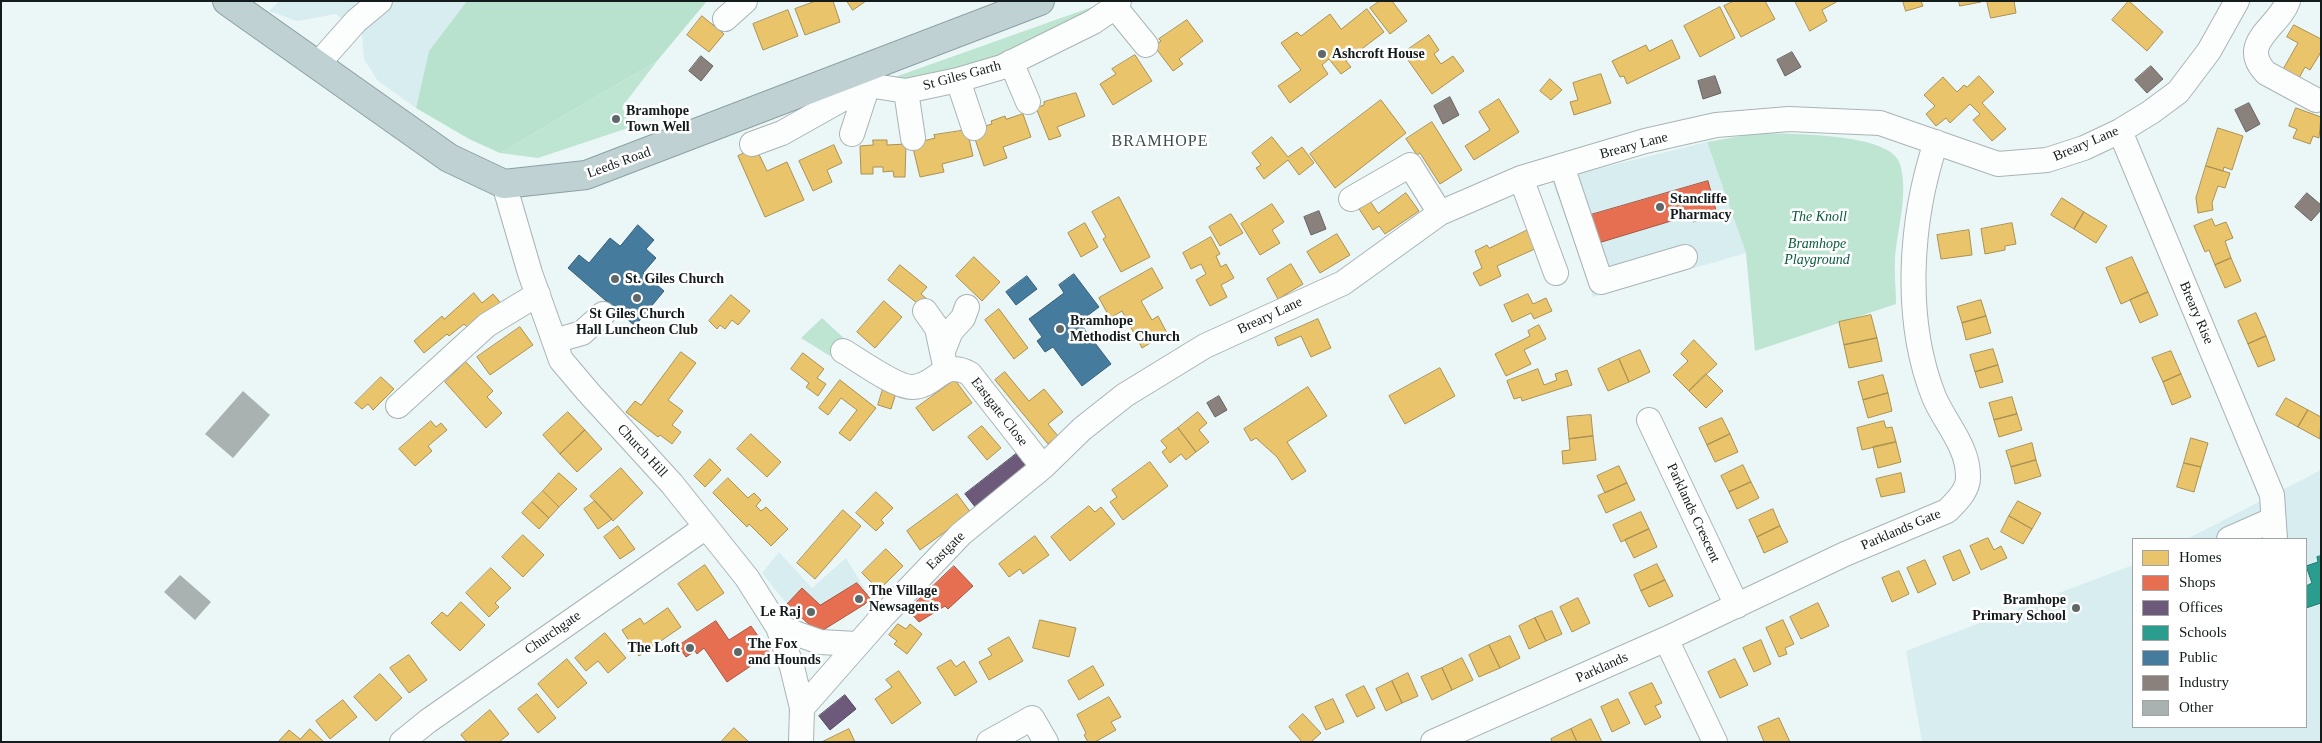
<!DOCTYPE html>
<html>
<head>
<meta charset="utf-8">
<style>
	body { margin:0 }
	#map { position:relative; width:2322px; height:743px; overflow:hidden; background:#ebf7f7; font-family:Georgia,serif }
	canvas { display:block }
	.frame { position:absolute; inset:0; border:2px solid #131b1c; pointer-events:none }
	.legend { position:absolute; left:2132px; top:538px; width:175px; height:190px; box-sizing:border-box; background:#fff; border:1px solid #a1a4a4; margin:0; padding:6px 9px; list-style:none; font-size:15px; color:#131b1c }
	.legend li { display:flex; align-items:center; gap:10px; height:25px }
	.legend b { width:25px; border:1px solid #a1a4a4 }
</style>
</head>
<body>
<div id="map">
<canvas width="2322" height="743"></canvas>
<div class="frame"></div>
<ul class="legend">
<li><b style="height:14px;background:#e9c46a"></b>Homes</li>
<li><b style="height:14px;background:#e76f51"></b>Shops</li>
<li><b style="height:14px;background:#6d597a"></b>Offices</li>
<li><b style="height:14px;background:#2a9d8f"></b>Schools</li>
<li><b style="height:14px;background:#457b9d"></b>Public</li>
<li><b style="height:14px;background:#8a817c"></b>Industry</li>
<li><b style="height:14px;background:#a9b2b1"></b>Other</li>
</ul>
</div>
<script>
const ctx = document.querySelector('canvas').getContext('2d');
ctx.lineJoin = 'round';
function fill(path, color) {
  ctx.fillStyle = color;
  ctx.fill(path, 'evenodd');
}
function strokePath(path, color, width, dash) {
  ctx.strokeStyle = color;
  ctx.lineWidth = width;
  ctx.lineCap = dash ? 'butt' : 'round';
  ctx.setLineDash(dash || []);
  ctx.stroke(path);
}
function write(font, color, halo, rows, align = 'center') {
  ctx.font = font + ' Georgia,serif';
  ctx.lineWidth = 5;
  ctx.setLineDash([]);
  ctx.textBaseline = 'middle';
  ctx.strokeStyle = halo;
  ctx.fillStyle = color;
  for (const [text, x, y, turn = 0] of rows) {
    ctx.save();
    ctx.translate(x, y);
    ctx.rotate((+turn || 0) * Math.PI / 180);
    ctx.textAlign = isNaN(turn) ? turn : align;
    if (halo) ctx.strokeText(text, 0, 0);
    ctx.fillText(text, 0, 0);
    ctx.restore();
  }
}
const built = new Path2D(`
	M279,1H467L429,51L416,108L377,80L364,59L362,34L336,14L297,21L269,11Z
	M1707,142L1746,253L1593,297L1552,180Z
	M2321,470V742H1922L1906,651L2133,565V727H2306V539H2187Z
	M779,552L812,588L846,558L870,598L865,604L814,629L787,604L762,573Z`);
const green = new Path2D(`
	M1106,2L1002,56L924,78L900,82L895,77Z
	M657,61L622,107L631,127L538,158L500,153Z
	M1758,133C1786,134 1891,132 1900,164C1909,194 1897,229 1895,259C1894,274 1896,289 1896,304L1755,351L1746,253L1707,142Z
	M822,318L846,340L830,356L801,338Z`);
const forest = new Path2D(`
	M467,1H707L657,61L500,153L469,139L416,108L429,51Z`);
const homes = new Path2D(`
	M816,1H833L840,22L805,35L795,9Z
	M847,1H866L853,10Z
	M1380,1H1392L1407,21L1390,34L1370,8Z
	M1734,1H1765L1775,19L1741,37L1724,6Z
	M1795,1H1838L1822,10L1827,21L1810,31Z
	M1903,1H1921L1923,6L1906,11Z
	M1959,1H1981V2L1960,6Z
	M1987,1H2014L2016,13L1991,18Z
	M2129,1L2163,32L2147,51L2112,20Z
	M1720,7L1735,38L1700,57L1684,26Z
	M1367,9L1384,32L1346,61L1351,67L1341,74L1329,59L1322,65L1328,74L1290,103L1278,86L1301,70L1281,43L1297,32L1301,36L1330,14L1341,29Z
	M788,10L798,36L763,50L753,24Z
	M702,16L724,34L709,52L687,35Z
	M1187,20L1203,41L1179,59L1183,64L1173,71L1154,46L1161,41L1159,39Z
	M2294,25L2321,39V52L2310,70L2305,67L2298,80L2282,71L2298,43L2287,37Z
	M1429,35L1439,50L1434,54L1441,64L1453,56L1464,71L1432,94L1403,53Z
	M1672,40L1680,58L1627,84L1624,76L1620,77L1612,61L1646,45L1649,51Z
	M1135,55L1152,81L1113,105L1100,84L1116,74L1112,69Z
	M1601,74L1611,103L1574,115L1570,102L1578,100L1573,83Z
	M1979,76L1994,92L1982,103L2006,129L1992,141L1973,120L1980,114L1970,104L1950,123L1946,118L1936,126L1926,114L1935,106L1924,95L1943,77L1957,92L1964,85L1967,87Z
	M1550,79L1562,90L1551,100L1540,91Z
	M1076,93L1085,116L1057,127L1061,136L1049,140L1036,108L1044,105V102Z
	M1499,99L1519,132L1474,160L1465,146L1490,130L1479,112Z
	M1381,100L1406,133L1335,188L1310,154Z
	M2296,108L2321,117L2319,138L2313,136L2310,144L2293,138L2297,129L2289,126Z
	M1023,114L1031,137L1003,147L1007,158L984,166L972,130L992,124L991,121L1005,116L1006,119Z
	M1432,122L1462,170L1440,184L1420,153L1417,155L1406,139Z
	M2218,128L2243,136L2232,170L2224,167L2223,171L2206,166Z
	M967,130L973,156L942,164L944,172L920,177L912,144L935,138L934,135Z
	M1272,137L1288,157L1302,147L1314,163L1299,175L1288,160L1264,179L1256,168L1261,165L1252,153Z
	M873,140H887V145L906,144L905,177H894L893,171L883,172V167H873V174H861L860,146L873,145Z
	M834,145L842,163L827,170L832,182L813,191L799,161Z
	M756,148L767,171L787,162L804,200L765,217L738,156Z
	M2206,166L2230,173L2225,188L2218,186L2212,203L2213,210L2198,213L2196,198Z
	M1406,193L1419,211L1385,234L1379,226L1373,230L1359,209L1370,201L1378,213Z
	M1119,197L1150,257L1121,272L1103,239L1106,237L1092,212Z
	M2062,198L2084,212L2074,229L2051,215Z
	M1272,204L1284,222L1272,230L1280,243L1260,255L1241,224Z
	M2084,212L2107,226L2096,243L2074,229Z
	M1231,214L1243,233L1220,246L1209,227Z
	M2212,219L2215,226L2226,222L2233,238L2225,241L2231,258L2215,265L2209,250L2205,252L2194,226Z
	M1085,223L1098,247L1081,257L1068,233Z
	M2012,223L2016,244L2005,246V250L1985,254L1981,229Z
	M1528,230L1537,248L1497,266L1501,276L1480,286L1473,273L1482,268L1475,251L1487,245L1489,248Z
	M1969,230L1972,255L1941,259L1937,235Z
	M1337,234L1350,255L1320,273L1307,252Z
	M1211,237L1220,254L1216,256L1221,267L1226,264L1234,278L1221,285L1227,297L1210,306L1196,280L1206,274L1201,264L1191,269L1183,253Z
	M974,257L1000,282L982,301L956,276Z
	M2132,257L2148,292L2121,304L2106,268Z
	M2231,258L2241,281L2225,288L2215,265Z
	M1291,264L1303,284L1278,299L1267,279Z
	M900,265L927,287L921,294L928,300L922,307L888,280Z
	M1152,268L1163,288L1141,301L1152,320L1158,316L1167,333L1142,348L1122,311L1110,318L1099,298Z
	M2148,292L2158,315L2140,323L2130,300Z
	M474,293L482,303L493,294L504,307L471,331L464,324L449,336L447,334L424,353L414,341L442,316L444,319Z
	M1528,294L1533,304L1546,298L1552,311L1534,319L1531,313L1512,322L1504,305Z
	M731,295L750,311L738,325L732,320L725,329L720,325L717,329L709,321Z
	M1981,300L1986,316L1962,323L1957,307Z
	M884,301L902,317L875,348L857,332Z
	M999,309L1028,348L1014,359L985,320Z
	M2256,313L2266,336L2248,344L2238,321Z
	M1871,315L1877,338L1844,345L1839,322Z
	M1986,316L1991,333L1966,340L1962,323Z
	M1318,319L1331,348L1311,357L1301,336L1278,346L1275,338Z
	M1539,325L1546,339L1524,350L1531,364L1506,376L1495,354L1530,336L1528,331Z
	M520,327L533,345L490,375L477,357Z
	M2266,336L2275,360L2258,367L2248,344Z
	M1877,338L1882,361L1849,368L1844,345Z
	M1694,340L1717,364L1689,391L1673,375L1688,361L1681,354Z
	M1993,349L1998,365L1975,372L1970,355Z
	M1640,350L1650,372L1629,382L1619,359Z
	M2171,351L2181,374L2163,382L2152,358Z
	M681,352L696,363L668,400L683,411L672,425L681,432L672,444L660,435L658,437L626,412L635,401L641,405Z
	M803,353L824,369L817,378L826,384L818,396L806,387L809,383L791,369Z
	M1619,359L1629,382L1608,391L1598,369Z
	M466,362L493,391L487,397L502,413L486,428L445,382Z
	M1998,365L2003,382L1980,388L1975,372Z
	M1440,368L1455,396L1405,424L1389,396Z
	M1538,369L1544,385L1557,380L1555,374L1567,370L1572,385L1522,401L1521,397L1514,399L1507,381Z
	M1005,372L1029,401L1044,389L1063,412L1048,424L1058,436L1048,444L995,380Z
	M1706,374L1723,391L1706,408L1689,391Z
	M2181,374L2191,397L2172,405L2163,382Z
	M1883,375L1888,393L1863,400L1858,382Z
	M381,377L394,389L373,410L368,404L362,409L355,403Z
	M840,380L876,408L850,441L839,433L857,410L841,398L828,415L819,408Z
	M955,380L972,403L933,431L916,408Z
	M1308,387L1327,416L1287,442L1306,471L1292,480L1277,457L1256,438L1251,441L1244,429Z
	M883,389L896,393L891,409L878,405Z
	M1888,393L1892,411L1868,418L1863,400Z
	M2012,397L2017,414L1994,420L1989,403Z
	M2286,398L2308,410L2298,427L2276,415Z
	M2308,410L2321,417L2320,439L2298,427Z
	M568,412L585,430L560,454L543,435Z
	M1198,412L1207,423L1199,430L1209,442L1196,452L1178,428Z
	M2017,414L2022,430L1999,437L1994,420Z
	M1591,415L1593,436L1569,439L1567,417Z
	M1722,418L1730,434L1707,445L1699,428Z
	M431,421L436,427L441,423L447,430L428,446L432,451L415,466L399,449Z
	M1884,421L1886,428L1892,427L1896,442L1862,450L1857,428Z
	M982,426L1001,448L987,460L968,437Z
	M1178,428L1196,452L1186,460L1181,454L1170,463L1162,452L1167,448L1161,441Z
	M585,430L602,449L577,472L560,454Z
	M751,434L781,462L767,477L737,449Z
	M1730,434L1738,452L1715,462L1707,445Z
	M1593,436L1596,460L1563,464L1562,451L1570,450L1569,439Z
	M2191,438L2208,443L2201,467L2184,463Z
	M1896,442L1901,462L1878,468L1873,447Z
	M2032,443L2036,460L2011,467L2006,451Z
	M710,459L721,470L705,487L694,476Z
	M2036,460L2041,476L2015,484L2011,467Z
	M1150,462L1168,486L1123,520L1110,502L1117,497L1112,490Z
	M2184,463L2201,467L2194,492L2177,487Z
	M1743,465L1751,482L1729,492L1721,476Z
	M1619,466L1627,483L1605,493L1597,476Z
	M621,468L643,493L613,521L590,496Z
	M559,473L577,489L559,507L543,491Z
	M1901,473L1905,492L1881,497L1876,479Z
	M728,478L748,498L754,493L761,500L756,506L761,511L766,507L788,529L771,546L749,524L747,527L713,493Z
	M1751,482L1759,498L1737,509L1729,492Z
	M1627,483L1635,500L1606,513L1598,496Z
	M543,491L559,507L549,518L532,502Z
	M876,492L893,508L881,520L884,523L876,531L856,513Z
	M957,494L971,513L920,550L907,531Z
	M595,501L612,519L598,529L584,509Z
	M2018,501L2041,513L2032,529L2009,516Z
	M532,502L549,518L539,529L522,513Z
	M1089,506L1095,512L1101,507L1115,524L1070,561L1051,537Z
	M1773,509L1780,526L1757,537L1749,520Z
	M843,510L861,526L815,579L797,563Z
	M1641,512L1649,529L1621,542L1613,525Z
	M2009,516L2032,529L2023,544L2001,532Z
	M618,526L635,549L620,559L604,537Z
	M1780,526L1788,542L1764,553L1757,537Z
	M1649,529L1657,547L1634,558L1625,540Z
	M523,535L544,555L523,577L502,557Z
	M1035,536L1049,555L1023,574L1020,569L1009,577L999,564Z
	M1988,538L1994,550L2001,546L2007,558L1981,570L1970,546Z
	M886,549L903,566L879,590L862,573Z
	M1960,550L1970,573L1953,581L1943,557Z
	M1925,560L1936,584L1918,593L1907,568Z
	M1657,564L1665,580L1641,591L1634,575Z
	M705,565L724,593L697,611L678,584Z
	M491,568L511,588L495,603L499,607L489,617L466,593Z
	M1899,571L1909,594L1892,602L1882,578Z
	M1665,580L1673,596L1649,607L1641,591Z
	M1578,598L1590,623L1572,632L1560,607Z
	M461,602L485,625L460,651L431,623L442,612L447,616Z
	M1818,603L1829,626L1801,639L1790,617Z
	M668,608L681,627L639,656L622,630L640,618L644,624Z
	M1552,611L1562,634L1546,641L1535,618Z
	M1535,618L1546,641L1529,649L1519,626Z
	M1040,620L1076,628L1069,657L1033,648Z
	M1783,620L1794,644L1785,648L1787,654L1779,657L1766,628Z
	M898,624L906,629L910,624L922,634L907,654L894,644L897,641L889,635Z
	M605,633L626,658L608,673L598,661L586,671L575,658Z
	M1510,636L1520,658L1500,668L1489,645Z
	M1009,637L1023,661L989,680L979,662L992,655L988,649Z
	M1761,640L1771,664L1754,672L1743,648Z
	M1489,645L1500,668L1479,677L1469,655Z
	M409,655L427,680L409,693L390,668Z
	M1462,658L1473,680L1452,690L1442,668Z
	M567,659L587,683L558,708L538,684Z
	M1735,659L1748,685L1720,698L1708,672Z
	M951,660L956,667L964,661L977,682L955,696L937,668Z
	M1093,666L1104,685L1079,700L1068,681Z
	M1442,668L1452,690L1432,700L1421,677Z
	M899,671L921,703L892,724L875,699L892,687L886,680Z
	M1408,673L1418,696L1402,703L1392,681Z
	M380,674L402,698L376,721L354,697Z
	M1392,681L1402,703L1386,711L1376,689Z
	M1652,683L1662,703L1655,706L1661,717L1645,725L1629,693Z
	M1364,686L1375,708L1357,717L1346,695Z
	M537,694L556,718L538,733L518,709Z
	M1109,697L1121,717L1111,722L1116,730L1095,742H1088L1084,735L1086,733L1077,715Z
	M1333,699L1344,722L1326,730L1315,707Z
	M1618,699L1630,723L1612,732L1601,707Z
	M343,700L357,717L330,739L316,721Z
	M490,710L509,734L499,742H467L461,735Z
	M1303,714L1321,733L1311,742H1302L1289,727Z
	M1779,718L1790,742H1764L1758,727Z
	M1591,719L1602,742H1577L1571,729Z
	M734,728L749,742H721Z
	M310,729L324,742H278L289,730L300,739Z
	M849,729L855,742H822Z
	M1571,729L1577,742H1552L1551,739Z`);
const shops = new Path2D(`
	M1708,181L1717,214L1693,222L1691,215L1595,244L1587,216Z
	M954,566L973,586L948,609L945,606L919,622L908,610Z
	M857,583L870,598L865,604L820,632L814,629L787,604L802,588L820,605Z
	M716,621L729,640L751,626L770,653L727,682L704,648L697,654L695,651L686,657L678,646Z`);
const offices = new Path2D(`
	M1016,454L1027,468L976,508L965,494Z
	M845,695L856,709L830,730L819,716Z`);
const schools = new Path2D(`
	M2321,556V603L2306,608V586L2312,583L2306,566L2318,562L2317,557Z`);
const public = new Path2D(`
	M638,225L654,240L646,249L656,258L643,273L664,291L635,326L568,268L579,255L589,263L610,238L620,246Z
	M1074,274L1099,307L1079,322L1111,364L1082,386L1053,347L1045,352L1037,341L1042,337L1029,319L1064,293L1059,285Z
	M1027,276L1037,289L1016,305L1006,292Z`);
const industry = new Path2D(`
	M1792,52L1801,67L1785,76L1777,60Z
	M701,56L713,66L701,81L689,71Z
	M2151,66L2163,79L2147,93L2135,80Z
	M1715,76L1721,93L1703,99L1698,81Z
	M1450,97L1459,115L1443,124L1434,106Z
	M2249,103L2260,124L2246,132L2235,110Z
	M2307,193L2321,205V210L2311,221L2295,207Z
	M1319,211L1326,229L1311,235L1304,217Z
	M1219,396L1227,410L1215,417L1207,403Z`);
const building = new Path2D(`
	M243,391L270,415L233,458L205,434Z
	M180,575L211,602L195,620L164,592Z`);
const minor = new Path2D(`
	M2288,1C2279,27 2237,43 2266,73L2316,100
	M1115,7L1146,45
	M725,19L745,1
	M1011,62L1028,102
	M317,65L356,21L380,1
	M852,74L868,85L906,91L958,80L1002,67L1093,22L1115,7L1119,1
	M958,80L974,128
	M906,91L913,138
	M2120,131L2272,495L2275,539
	M852,134L868,85
	M752,144L782,133L855,92L863,82
	M1562,166L1601,282L1685,257
	M1521,178L1556,273
	M504,184L530,273L561,360L588,392L672,484L747,578L778,627L792,667L802,708L801,742
	M1351,199L1410,165L1440,213
	M925,311L937,328L946,370
	M554,341L582,333L603,314
	M843,351C859,360 896,388 913,387C937,386 942,358 970,374L1043,467
	M943,351L951,331L963,318L967,307
	M398,406L487,325L538,294
	M1649,420L1737,606
	M2229,539L2272,520
	M778,627L820,642L857,644
	M1666,639L1715,742
	M802,708L882,617L961,534L1043,467L1082,429L1125,395L1205,346L1343,283L1440,213L1521,178L1645,141L1716,125L1789,119L1880,123L1998,164L2047,160L2084,148L2120,131L2151,112L2178,92L2209,51L2237,1
	M402,742L428,721L706,527
	M989,742L1032,718L1046,742
	M1433,742L1666,639L1845,554L1947,511C1956,502 1969,490 1968,476C1968,446 1945,423 1934,397C1903,319 1910,220 1936,142`);
const highway = new Path2D(`
	M227,1L449,158L504,184L586,175L1040,1`);
const markers = [
	[1322,54,5,"#5f6869"],
	[616,119,5,"#5f6869"],
	[1660,207,5,"#5f6869"],
	[615,279,5,"#5f6869"],
	[637,298,5,"#5f6869"],
	[1060,329,5,"#5f6869"],
	[859,599,5,"#5f6869"],
	[2076,608,5,"#5f6869"],
	[811,612,5,"#5f6869"],
	[690,648,5,"#5f6869"],
	[738,652,5,"#5f6869"]
];
const poiNames = [
	["Ashcroft House",1332,54],
	["Bramhope",626,111],
	["Town Well",626,127],
	["Stancliffe",1670,199],
	["Pharmacy",1670,215],
	["St. Giles Church",625,279],
	["St Giles Church",637,314,"center"],
	["Hall Luncheon Club",637,330,"center"],
	["Bramhope",1070,321],
	["Methodist Church",1070,337],
	["The Village",869,591],
	["Newsagents",869,607],
	["Bramhope",2066,600,"right"],
	["Primary School",2066,616,"right"],
	["Le Raj",801,612,"right"],
	["The Fox",748,644],
	["and Hounds",748,660],
	["The Loft",680,648,"right"]
];
const streetNames = [
	["St Giles Garth",962,76,-15],
	["Breary Lane",2086,144,-23],
	["Breary Lane",1634,146,-15],
	["Leeds Road",619,163,-20],
	["Breary Rise",2196,313,67],
	["Breary Lane",1270,316,-25],
	["Eastgate Close",999,412,52],
	["Church Hill",642,451,47],
	["Parklands Crescent",1693,513,65],
	["Parklands Gate",1901,530,-23],
	["Eastgate",946,551,-45],
	["Churchgate",553,633,-35],
	["Parklands",1602,668,-24]
];
const parkNames = [
	["The Knoll",1819,217],
	["Bramhope",1817,244],
	["Playground",1817,260]
];
const quarterNames = [
	["BRAMHOPE",1160,142]
];
fill(built, '#d7edef');
fill(green, '#bee4d2');
fill(forest, '#b8e2ce');
fill(homes, '#e9c46a');
strokePath(homes, '#a99153', 1);
fill(shops, '#e76f51');
strokePath(shops, '#a75641', 1);
fill(offices, '#6d597a');
strokePath(offices, '#52465e', 1);
fill(schools, '#2a9d8f');
strokePath(schools, '#23766c', 1);
fill(public, '#457b9d');
strokePath(public, '#365e76', 1);
fill(industry, '#8a817c');
strokePath(industry, '#66625f', 1);
fill(building, '#a9b2b1');
strokePath(minor, '#aab3b3', 26);
strokePath(highway, '#8ba0a3', 30);
strokePath(minor, '#fcfefe', 24);
strokePath(highway, '#c0d1d4', 28);
for (const [x, y, r, color] of markers) {
  const dot = new Path2D();
  dot.arc(x, y, r, 0, 2 * Math.PI);
  ctx.fillStyle = color;
  ctx.fill(dot);
  strokePath(dot, '#fff', 2);
}
write('bold 14px', '#131b1c', '#fff', poiNames, 'left');
write('14px', '#131b1c', '#fff', streetNames);
write('italic 14px', '#065b3b', '#fff', parkNames);
ctx.letterSpacing = '1px';
write('16px', '#3b4e4f', '#fff', quarterNames);
ctx.letterSpacing = '0px';
</script>
</body>
</html>
